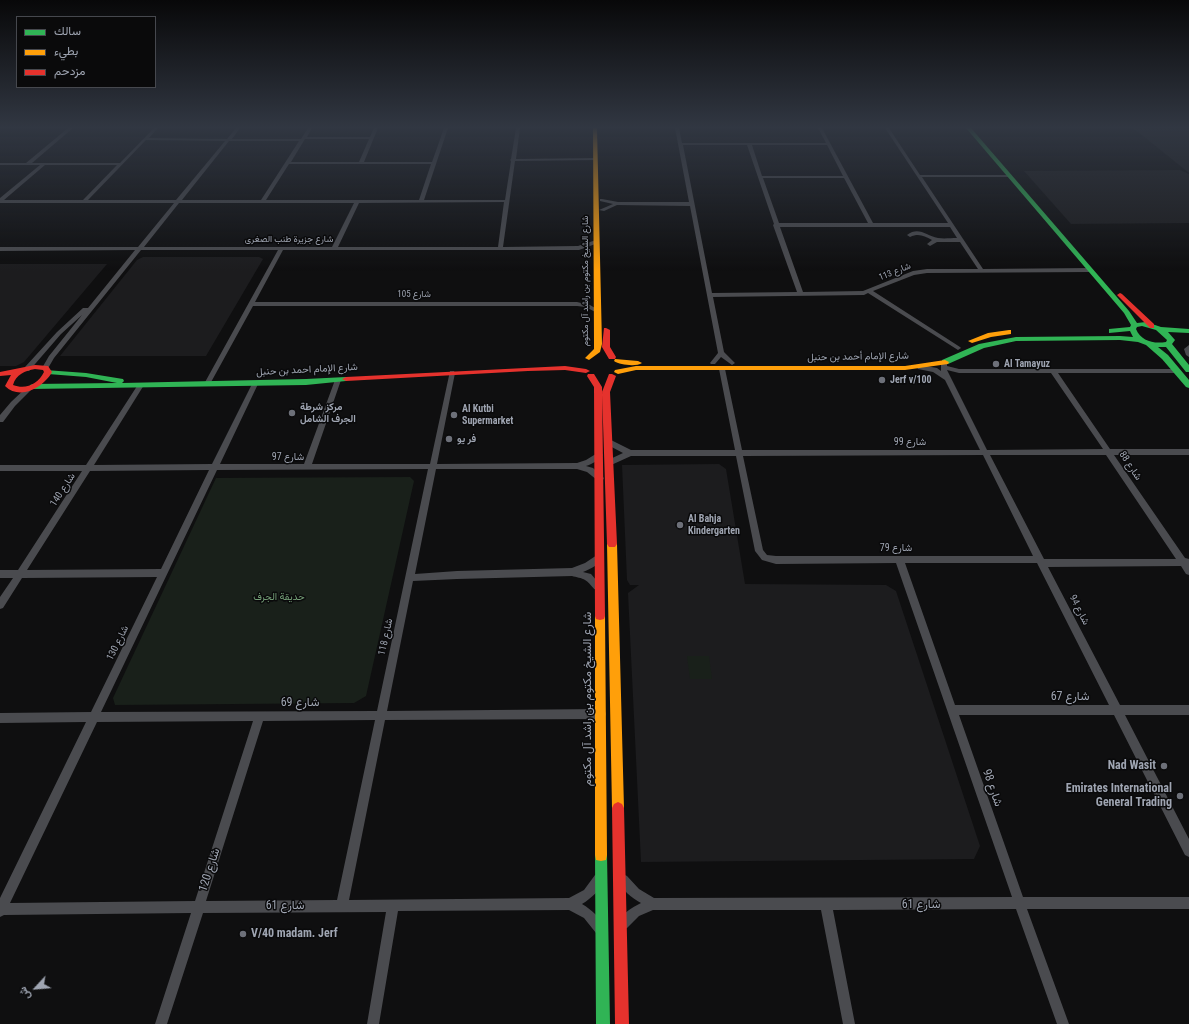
<!DOCTYPE html>
<html>
<head>
<meta charset="utf-8">
<style>
	body { margin:0 }
	#map { position:relative; width:1189px; height:1024px; overflow:hidden; background:#0f0f10; font-family:"Roboto Condensed",Vazirmatn,sans-serif }
	canvas { display:block }
	.legend { position:absolute; left:16px; top:16px; width:140px; height:72px; box-sizing:border-box; background:#0a0a0b; border:1px solid #46484e; margin:0; padding:5px 7px; list-style:none; font-size:12px; color:#9fa5b2 }
	.legend li { display:flex; align-items:center; gap:8px; height:20px }
	.legend b { width:20px; border:1px solid #46484e }
	.north { position:absolute; left:16px; top:968px; width:40px; height:40px; -webkit-text-stroke:3px #0a0a0b; paint-order:stroke; rotate:244deg; font-size:11px; font-weight:700; line-height:16px; text-align:center; color:#9fa5b2 }
	.north::after { content:''; display:block; margin:auto; width:14px; height:18px; background:#9fa5b2; clip-path:polygon(50% 0,100% 100%,50% 72%,0 100%) }
</style>
</head>
<body>
<div id="map">
<canvas width="1189" height="1024"></canvas>
<ul class="legend">
<li><b style="height:5px;background:#30b455"></b>سالك</li>
<li><b style="height:5px;background:#ff9f0a"></b>بطيء</li>
<li><b style="height:5px;background:#e5322d"></b>مزدحم</li>
</ul>
<div class="north">ش</div>
</div>
<script>
const ctx = document.querySelector('canvas').getContext('2d');
ctx.lineJoin = 'round';
function fill(path, color) {
  ctx.fillStyle = color;
  ctx.fill(path, 'evenodd');
}
function strokePath(path, color, width, dash) {
  ctx.strokeStyle = color;
  ctx.lineWidth = width;
  ctx.lineCap = dash ? 'butt' : 'round';
  ctx.setLineDash(dash || []);
  ctx.stroke(path);
}
function write(font, color, halo, rows, align = 'center') {
  ctx.font = font + ' "Roboto Condensed",Vazirmatn,sans-serif';
  ctx.lineWidth = 3;
  ctx.setLineDash([]);
  ctx.textBaseline = 'middle';
  ctx.strokeStyle = halo;
  ctx.fillStyle = color;
  for (const [text, x, y, turn = 0] of rows) {
    ctx.save();
    ctx.translate(x, y);
    ctx.rotate((+turn || 0) * Math.PI / 180);
    ctx.textAlign = isNaN(turn) ? turn : align;
    if (halo) ctx.strokeText(text, 0, 0);
    ctx.fillText(text, 0, 0);
    ctx.restore();
  }
}
const built = new Path2D(`
	M1133,128H1189V173Z
	M1180,170L1189,174V223L1071,224L1024,171Z
	M143,257H259L263,259L206,356H60L137,260Z
	M0,264H107L24,362L16,366H0Z
	M719,464L726,469L745,584L886,585L896,591L980,846L974,859L641,862L628,593L639,585H630L627,580L622,465Z`);
const green = new Path2D(`
	M410,477L414,481L366,696L354,703L115,705L113,698L216,478Z
	M687,656H709L712,679H690Z`);
const street = new Path2D(`
	M68,128H73L32,163H120L154,128H158L149,138L227,139L236,128H240L232,139H301L308,128H312L307,137H370L374,128H378L364,162H432L444,128H448L424,200H505L511,161L510,160L511,159L516,128H520L516,159L595,158L597,159L595,160L515,161L503,247L578,246L596,240L598,241V243L579,250H283L255,302H577L590,305L600,311L597,313L586,307L577,306H253L210,384L207,386L204,384L278,250H141L54,358L47,370H43L42,368L49,356L82,315L61,334L29,371H25V367L57,332L83,308H88L135,250L0,251V247H138L174,203H0V198L40,165H0V163H26ZM305,139H369L359,162H291ZM146,140L225,141L176,200H88ZM229,141H299L261,200H182ZM289,164H431L419,200H266ZM45,165H117L83,200H4ZM504,202L498,247H338L359,203ZM179,203H354L332,247H144Z
	M675,128H679L682,143H826L818,128H822L873,223H948L885,128H889L920,175H1009L1011,176L1009,177H922L983,269L1090,268L1093,270L1090,272L927,273L914,275L873,291L960,347L961,348L958,350L868,293L864,295L713,297L724,352L735,363L732,365L721,357L715,364H711L710,363L718,353L690,206L617,205L604,211L599,210L613,204L600,201V199H602L618,202H689ZM683,145H747L774,224L773,225L797,292L712,293ZM752,145H827L843,176H762ZM763,178H844L868,223H779ZM780,227H950L957,238C951,238 944,239 938,238C926,236 919,226 907,235L910,237C919,233 924,236 932,240L927,244L930,246L937,242H960L978,269H927L913,271L863,291L803,292Z
	M1189,345V357L1186,355L1184,349Z
	M944,360L947,362V366L959,369H1177L1180,371L1177,373H1058L1110,449H1189V455H1114L1185,558L1189,559V575L1186,574L1181,566L1048,567L1120,705H1189V715H1125L1189,839V857L1185,855L1114,715H959L1023,897H1189V909H1027L1069,1024H1057L1016,909L833,910L855,1024H843L821,910H653L639,916L627,928L623,930L619,928L617,924C621,914 631,908 641,903C632,898 622,890 617,880L619,876L623,874L627,876L639,889L654,898L1012,897L896,563L776,564L762,560L755,551L736,456H631L609,466L605,463L606,461L623,453L606,444L605,442L609,439L631,450H735L719,369L722,367L725,369L742,450H980L945,380L933,372L918,369L917,367L920,365L937,368L941,371V362ZM947,370L959,373H1051L1103,449L987,450ZM983,455L1033,556H776L767,555L763,550L743,456ZM990,455H1106L1176,559H1044ZM905,563H1037L1109,705H955Z
	M450,371H454L455,373L437,464L577,463L586,460L599,452L603,455C599,460 592,464 586,466L593,468L604,478L603,480H597L587,472L577,469H436L415,574L457,571L572,568L585,563L600,553L603,554L604,556C600,564 591,569 583,572L591,574L603,588L602,591C594,593 592,584 585,580C582,578 576,577 572,576L457,579L413,581L387,711L601,709L605,711L606,714L605,717L601,719L385,720L349,900L569,898L584,890L595,875L599,873L603,875L605,879C600,890 592,898 582,904C592,910 601,918 606,929L604,933L600,935L596,933L584,918L569,910L398,911L379,1024H367L386,912L203,913L167,1024H155L191,913L4,915L0,917V898L86,722L0,723V713L91,712L157,577L22,578L3,608L0,609V597L13,578H0V570H18L82,471H0V465H86L139,383H141L144,385L94,465L212,464L252,384L255,382L258,384L220,464H304L335,380L338,378L341,380L312,464H430ZM428,469L377,711L101,712L217,470ZM209,470L161,569L27,570L90,471ZM375,720L337,900L206,901L263,721ZM253,721L195,901L10,903L97,722Z
	M28,386H30L33,388L15,406L3,422H0V415L11,402Z`);
const fast = new Path2D(`
	M966,128H971L1129,311L1137,323L1146,322L1161,327L1189,329V333L1168,332L1175,340L1172,344L1189,365V372H1186L1166,347H1158L1168,355L1189,380V388L1186,387L1162,359L1146,345L1138,342L1120,340L1016,341L984,348L948,364H942V360L979,344L1016,337L1120,336L1133,337L1130,331L1109,333V329L1130,327L1131,325L1124,313ZM1142,326L1156,330L1167,340L1166,342C1153,344 1141,341 1136,329L1137,327Z
	M45,370L86,373L123,379L124,381L122,383L306,379L346,377L350,379L346,381L306,385L30,389V385L33,384L117,383L86,377L48,374H45Z
	M601,849L606,850L607,855L610,1024H596L595,855L596,850Z`);
const slow = new Path2D(`
	M593,128H597L602,344L600,352L589,360L585,358L594,349V344Z
	M1009,330H1011V334L991,337L972,343L968,341L988,333Z
	M615,359L638,361L642,363C636,367 620,365 614,361Z
	M945,360L949,362L948,364L905,370H636L618,374L614,372L615,370L636,366H905Z
	M612,540L615,541L617,544L624,808L622,812L618,814L614,812L612,808L607,544L609,541Z
	M600,612L604,613L605,616L607,855L606,860L601,861L596,860L595,855V616L596,613Z`);
const jam = new Path2D(`
	M1120,293L1122,294L1154,324V328H1150L1117,295Z
	M604,328H606L610,330V347L616,357L615,359H609L602,347Z
	M35,365L48,366L52,372C44,387 20,401 5,386L11,375L0,376V372ZM35,369L43,370L44,372C38,384 26,390 13,385C16,374 25,371 35,369Z
	M565,366L586,369L590,371L586,373L565,370L528,371L346,381L342,379L346,377Z
	M588,374H594L602,387L605,616L604,619L600,620L596,619L595,616L594,387L587,376Z
	M609,374H612L616,376L610,392L617,544L615,547H609L607,544L602,392Z
	M618,802L622,804L624,808L629,1024H615L612,808L614,804Z`);
const markers = [
	[996,364,4,"#6d7079"],
	[882,380,4,"#6d7079"],
	[292,413,4,"#6d7079"],
	[454,415,4,"#6d7079"],
	[449,439,4,"#6d7079"],
	[680,525,4,"#6d7079"],
	[1164,766,4,"#6d7079"],
	[1180,796,4,"#6d7079"],
	[243,934,4,"#6d7079"]
];
const farStreetnames = [
	["شارع جزيرة طنب الصغرى",289,240],
	["شارع 113",895,272,-22],
	["شارع الشيخ مكتوم بن راشد آل مكتوم",586,281,-90],
	["شارع 105",414,295]
];
const streetNames = [
	["شارع الإمام أحمد بن حنبل",858,357,-1],
	["شارع الإمام احمد بن حنبل",307,370,-3],
	["شارع 99",910,442],
	["شارع 97",288,457],
	["شارع 88",1130,466,56],
	["شارع 140",63,490,-57],
	["شارع 79",896,548],
	["شارع 94",1079,610,63],
	["شارع 118",386,637,-78],
	["شارع 130",118,643,-64]
];
const poiNames = [
	["Al Tamayuz",1004,364],
	["Jerf v/100",890,380],
	["مركز شرطة",300,407],
	["الجرف الشامل",300,419],
	["Al Kutbi",462,409],
	["Supermarket",462,421],
	["فر يو",457,439],
	["Al Bahja",688,519],
	["Kindergarten",688,531]
];
const parkNames = [
	["حديقة الجرف",279,597]
];
const nearStreetnames = [
	["شارع 67",1070,697],
	["شارع الشيخ مكتوم بن راشد آل مكتوم",588,699,-90],
	["شارع 69",300,703],
	["شارع 98",992,788,71],
	["شارع 120",210,870,-72],
	["شارع 61",921,905],
	["شارع 61",285,906]
];
const nearPoinames = [
	["Nad Wasit",1156,766],
	["Emirates International",1172,789],
	["General Trading",1172,803],
	["V/40 madam. Jerf",251,934,"left"]
];
fill(built, '#1c1c1e');
fill(green, '#19201a');
fill(street, '#4a4b4f');
fill(fast, '#30b455');
fill(slow, '#ff9f0a');
fill(jam, '#e5322d');
const sky = ctx.createLinearGradient(0, 0, 0, 271);
sky.addColorStop(0, '#080809');
sky.addColorStop(0.47, '#313742');
sky.addColorStop(1, '#31374200');
ctx.fillStyle = sky;
ctx.fillRect(0, 0, 1189, 271);
for (const [x, y, r, color] of markers) {
  const dot = new Path2D();
  dot.arc(x, y, r, 0, 2 * Math.PI);
  ctx.fillStyle = color;
  ctx.fill(dot);
  strokePath(dot, '#0a0a0b', 1.5);
}
write('9px', '#9fa5b2', '#0a0a0b', farStreetnames);
write('10px', '#9fa5b2', '#0a0a0b', streetNames);
write('bold 10px', '#9fa5b2', '#0a0a0b', poiNames, 'left');
write('10px', '#749f77', '#0a0a0b', parkNames);
write('12px', '#9fa5b2', '#0a0a0b', nearStreetnames);
write('bold 12px', '#9fa5b2', '#0a0a0b', nearPoinames, 'right');
</script>
</body>
</html>
